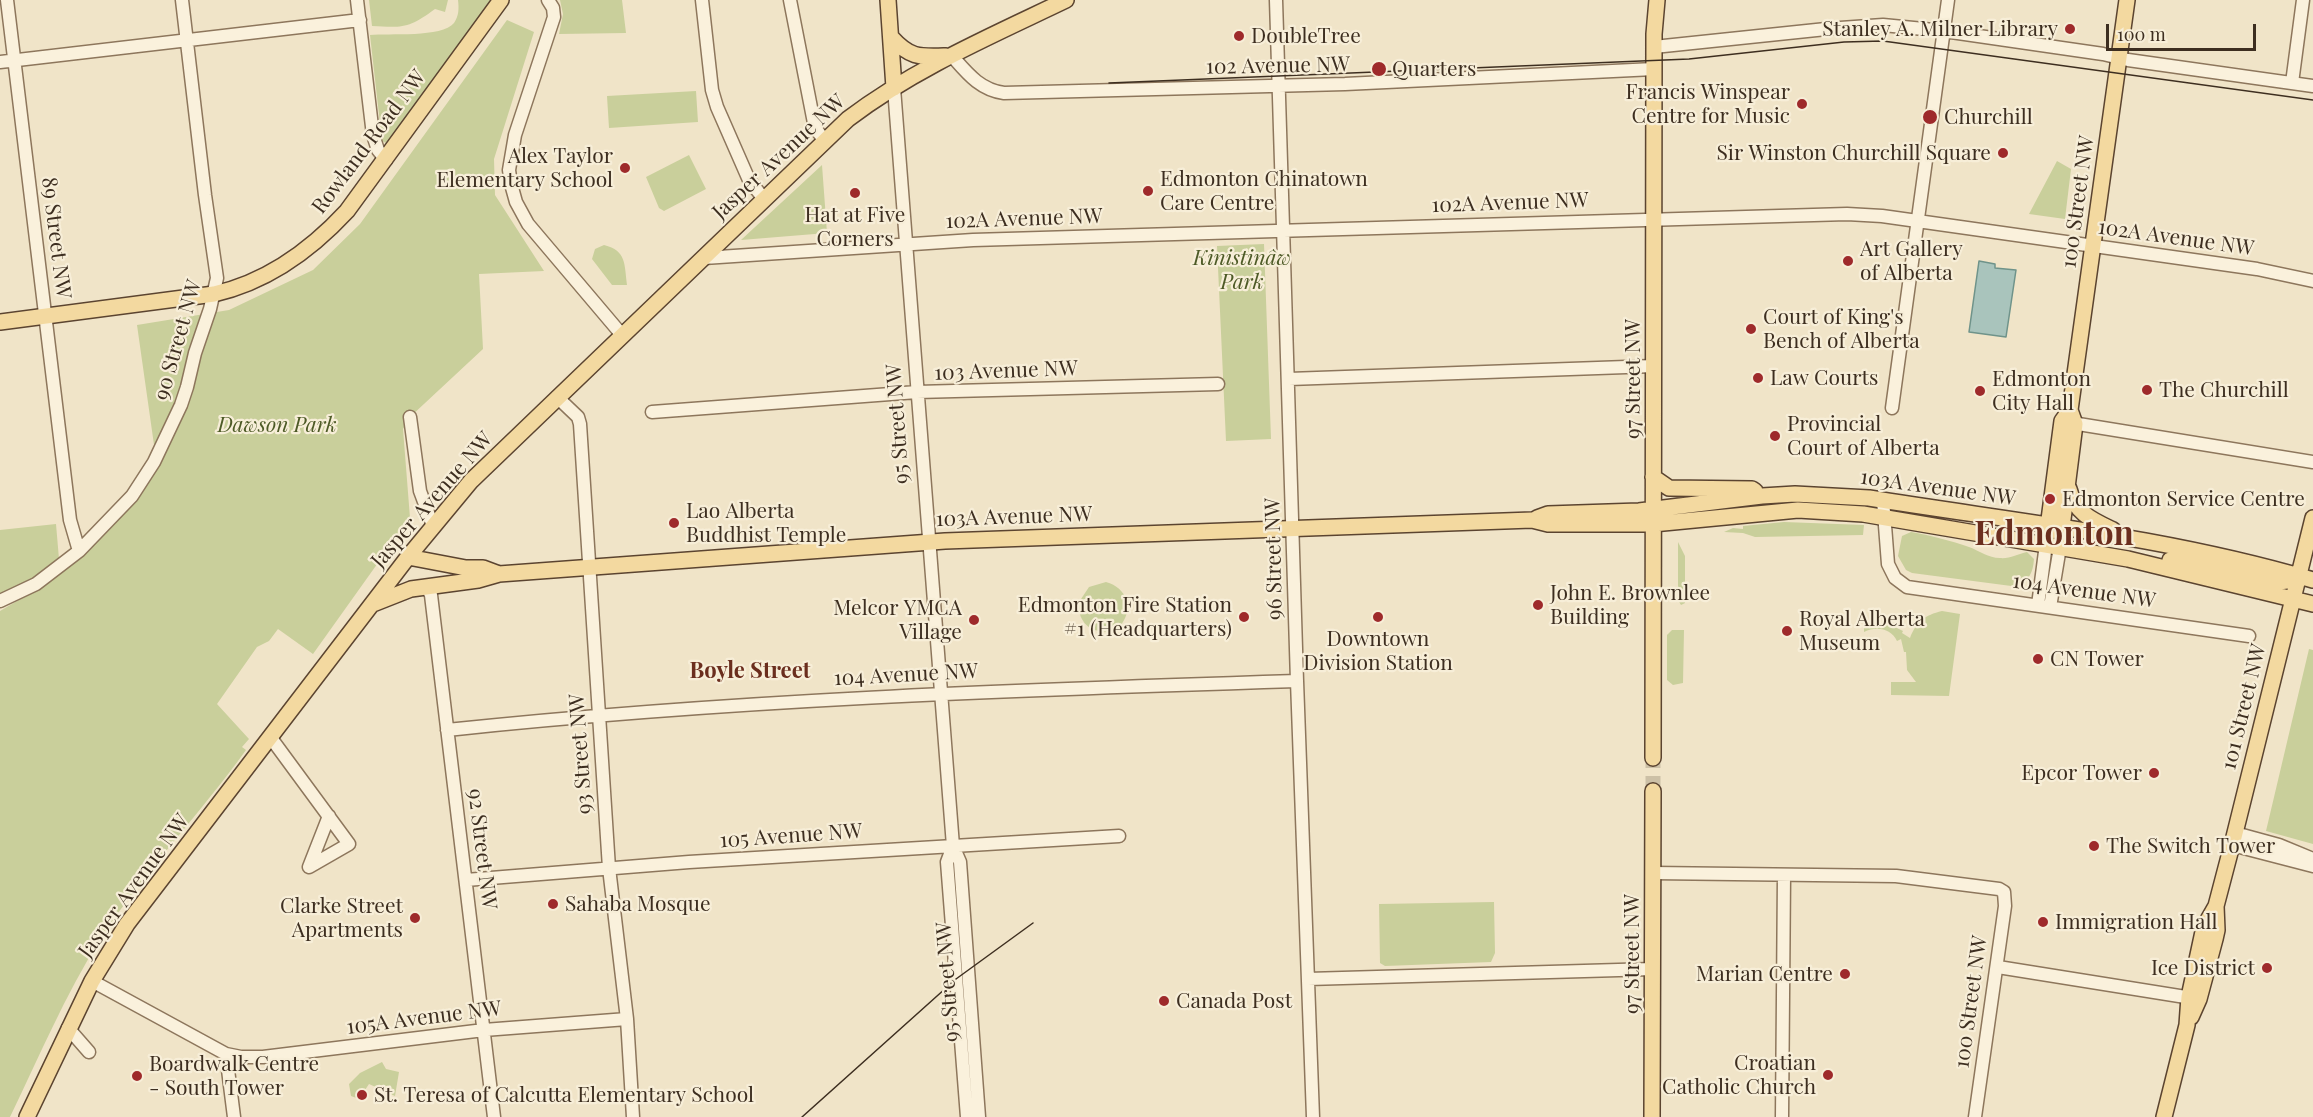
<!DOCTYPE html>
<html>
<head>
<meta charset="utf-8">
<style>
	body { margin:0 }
	#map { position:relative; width:2313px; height:1117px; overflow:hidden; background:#f0e4c8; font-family:"Playfair Display",serif }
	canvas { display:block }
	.scale { position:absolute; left:2106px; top:24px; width:150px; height:27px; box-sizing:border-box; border:3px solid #3d2e20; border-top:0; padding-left:8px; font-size:18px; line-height:21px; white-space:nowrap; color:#3d2e20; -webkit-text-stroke:4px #f7eed8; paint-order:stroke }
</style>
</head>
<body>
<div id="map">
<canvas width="2313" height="1117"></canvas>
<div class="scale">100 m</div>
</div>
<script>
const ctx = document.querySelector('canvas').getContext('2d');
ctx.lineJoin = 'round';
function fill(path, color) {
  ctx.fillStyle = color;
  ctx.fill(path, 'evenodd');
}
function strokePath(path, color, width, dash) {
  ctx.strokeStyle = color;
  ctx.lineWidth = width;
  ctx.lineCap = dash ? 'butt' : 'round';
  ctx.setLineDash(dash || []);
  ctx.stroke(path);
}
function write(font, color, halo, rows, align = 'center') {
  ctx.font = font + ' "Playfair Display",serif';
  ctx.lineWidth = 4.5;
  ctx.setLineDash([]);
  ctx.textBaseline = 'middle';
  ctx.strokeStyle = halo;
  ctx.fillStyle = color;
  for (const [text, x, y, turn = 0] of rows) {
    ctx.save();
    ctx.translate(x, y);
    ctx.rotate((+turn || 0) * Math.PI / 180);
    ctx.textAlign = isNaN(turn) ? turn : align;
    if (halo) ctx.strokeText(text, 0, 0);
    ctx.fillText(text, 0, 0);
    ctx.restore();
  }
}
const green = new Path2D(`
	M369,0H448L445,12L435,9C409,28 404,28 372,26Z
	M458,0H492L390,142L386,143L382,141L370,35C389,33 442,38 454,23C459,16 459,8 458,0Z
	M560,0H622L626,33L559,34L563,14Z
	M507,20L534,32L494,159L495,195L544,271L479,274L483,349L410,417L403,429L410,518L313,654L278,629L269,641L257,647L217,704L249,739L242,747L246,750C200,814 144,872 101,938C65,995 39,1057 10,1117H0V611L41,587L80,559L138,498L157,466L137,325L229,310L313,270L360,224Z
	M696,91L698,122L609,128L607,96Z
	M689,155L706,189L664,211L659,208L646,177Z
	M2057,161L2071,169L2065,219L2029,214Z
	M822,165L827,233L741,240Z
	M1264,244L1271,439L1226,441L1217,246Z
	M604,245C627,251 624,264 627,285H612L592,259L595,249Z
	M1784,522L1864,525L1863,535L1755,537L1743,533L1724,532L1733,528L1743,529V526Z
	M56,524L59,559L24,588L0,594V530Z
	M1911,532C1929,535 1952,541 1969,547C1980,551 1988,558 2000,558C2009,559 2018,554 2027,552L2034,559C2033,573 2029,579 2019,587L1912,573L1906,570L1898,556L1902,536Z
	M1678,542L1685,556V603L1681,605L1678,600Z
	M1106,582C1127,588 1134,608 1121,625L1114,627L1110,631C1090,634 1077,621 1079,602L1089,587Z
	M1942,611L1960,614L1949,696L1891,695V682H1916L1907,670L1906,652H1904L1901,639L1897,641C1891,628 1876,626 1864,632V627L1877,625L1884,627L1885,624L1893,626L1903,631L1902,633L1910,638C1916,622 1925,615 1942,611Z
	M1672,630H1684L1683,683L1673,685L1667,680V635Z
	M2309,649L2313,650V844L2266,831Z
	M1494,902L1495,953L1491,962L1385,966L1380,963L1379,904Z
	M382,1062L386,1069L399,1072L395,1096L369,1084L359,1099L351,1096L349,1084L360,1073Z`);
const water = new Path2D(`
	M1979,261L1995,264V268L2016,270L2006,337L1969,332Z`);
const majorTunnel = new Path2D(`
	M1653,791V758`);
const minor = new Path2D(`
	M7,0L70,520L79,551
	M357,0L373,135L378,150L386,160
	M548,0L553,8L554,17L515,135L509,170L511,184L516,202L528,224L622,335
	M702,0L712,90L717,107L749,180L764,199
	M790,0L815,128L825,141
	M1276,0L1297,681L1313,1117
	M1654,47L1826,29L1883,25L1944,31L2103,54L2128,60L2313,86
	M952,56C967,73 980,90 1004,93L1345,84L1654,69
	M0,62L360,20
	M2292,83L2303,0
	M894,88L953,846L960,862L979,1117
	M704,258L973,240L1847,214L1882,216L2257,269L2313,281
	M1289,379L1654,366
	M557,397L578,417L580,424L609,868L627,1019L633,1117
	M1892,408L1948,0
	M652,412L917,392L1218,384
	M410,417L420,491L433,526
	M2066,422L2313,462
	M1883,500L1888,564L1895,578L1907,587L2249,636
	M427,587L431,595L494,1117
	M0,601L36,584L79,551L132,496L154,462L181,405L187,387L195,353L210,309L217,278L205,195L182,0
	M2038,605L2046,544
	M2050,607L2060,547
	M447,730C729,700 1013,690 1297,681
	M271,738L349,844L309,867L329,816
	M2235,833L2279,845L2313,859
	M2232,845L2313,866
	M953,846L947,862L967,1117
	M1653,873L1896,876L1999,889L2004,892L2005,906L1975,1117
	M466,880L689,862L1119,836
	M1998,967L2198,999
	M1308,979L1653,969
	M92,981L226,1054L241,1057H263L484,1030L627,1019
	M68,1028L89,1052
	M226,1054L234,1117
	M1782,1117L1784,875`);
const major = new Path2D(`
	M888,0L894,88
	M891,37C910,58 919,57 946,56
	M0,322L214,294C267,282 310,251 347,211L501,0
	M1653,477L1669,488L1752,489L1755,491
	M2069,489C2075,513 2092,520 2113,530
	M1537,518L1548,514L1639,511L1762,496L1795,494L1869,498C2018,522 2168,537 2313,580
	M2047,535L2062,421L2070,410
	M2061,535L2075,424L2070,410L2127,0
	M408,557L466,568H483L499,574
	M2170,560L2208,565L2279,582L2294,580L2298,576
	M373,604L411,589L478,580L499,574L945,541L1532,520L1548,524H1653L1798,510L1863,514L2128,559L2313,604
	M1653,758L1654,34L1657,0
	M2191,1017L2199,999L2215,939L2217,930L2216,906
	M27,1117L92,981L127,924L408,557L471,481L848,119C914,69 991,36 1066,0
	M1652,1117L1653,791
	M2164,1117L2187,1025L2189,997L2204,927L2216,906L2232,845L2313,518`);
const tram = new Path2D(`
	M1109,83L1689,59L1844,42L1883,41L2313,100
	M802,1117L956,979L1033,923`);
const markers = [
	[2070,29,6,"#9e2a2b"],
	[1239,36,6,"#9e2a2b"],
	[1379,69,8,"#9e2a2b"],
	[1802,104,6,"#9e2a2b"],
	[1930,117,8,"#9e2a2b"],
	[2003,153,6,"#9e2a2b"],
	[625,168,6,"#9e2a2b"],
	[1148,191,6,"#9e2a2b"],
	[855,193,6,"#9e2a2b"],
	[1848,261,6,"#9e2a2b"],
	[1751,329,6,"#9e2a2b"],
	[1758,378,6,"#9e2a2b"],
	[2147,390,6,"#9e2a2b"],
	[1980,391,6,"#9e2a2b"],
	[1775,436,6,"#9e2a2b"],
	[2050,499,6,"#9e2a2b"],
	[674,523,6,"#9e2a2b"],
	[1538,605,6,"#9e2a2b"],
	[1244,617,6,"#9e2a2b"],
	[1378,617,6,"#9e2a2b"],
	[974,620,6,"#9e2a2b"],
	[1787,631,6,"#9e2a2b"],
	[2038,659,6,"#9e2a2b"],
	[2154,773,6,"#9e2a2b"],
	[2094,846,6,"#9e2a2b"],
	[553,904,6,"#9e2a2b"],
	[415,918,6,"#9e2a2b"],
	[2043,922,6,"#9e2a2b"],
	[2267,968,6,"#9e2a2b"],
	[1845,974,6,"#9e2a2b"],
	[1164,1001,6,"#9e2a2b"],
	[1828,1075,6,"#9e2a2b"],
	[137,1076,6,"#9e2a2b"],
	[362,1095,6,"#9e2a2b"]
];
const poiNames = [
	["Stanley A. Milner Library",2058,29,"right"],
	["DoubleTree",1251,36],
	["Quarters",1392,69],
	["Francis Winspear",1790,92,"right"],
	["Centre for Music",1790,116,"right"],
	["Churchill",1944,117],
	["Sir Winston Churchill Square",1991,153,"right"],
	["Alex Taylor",613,156,"right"],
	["Elementary School",613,180,"right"],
	["Edmonton Chinatown",1160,179],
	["Care Centre",1160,203],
	["Hat at Five",855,215,"center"],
	["Corners",855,239,"center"],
	["Art Gallery",1860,249],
	["of Alberta",1860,273],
	["Court of King's",1763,317],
	["Bench of Alberta",1763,341],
	["Law Courts",1770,378],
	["Edmonton",1992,379],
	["City Hall",1992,403],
	["The Churchill",2159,390],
	["Provincial",1787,424],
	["Court of Alberta",1787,448],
	["Edmonton Service Centre",2062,499],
	["Lao Alberta",686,511],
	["Buddhist Temple",686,535],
	["John E. Brownlee",1550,593],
	["Building",1550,617],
	["Edmonton Fire Station",1232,605,"right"],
	["#1 (Headquarters)",1232,629,"right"],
	["Melcor YMCA",962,608,"right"],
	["Village",962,632,"right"],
	["Royal Alberta",1799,619],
	["Museum",1799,643],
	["Downtown",1378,639,"center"],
	["Division Station",1378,663,"center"],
	["CN Tower",2050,659],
	["Epcor Tower",2142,773,"right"],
	["The Switch Tower",2106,846],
	["Sahaba Mosque",565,904],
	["Clarke Street",403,906,"right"],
	["Apartments",403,930,"right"],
	["Immigration Hall",2055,922],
	["Ice District",2255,968,"right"],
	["Marian Centre",1833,974,"right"],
	["Canada Post",1176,1001],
	["Croatian",1816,1063,"right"],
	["Catholic Church",1816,1087,"right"],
	["Boardwalk Centre",149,1064],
	["- South Tower",149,1088],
	["St. Teresa of Calcutta Elementary School",374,1095]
];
const streetNames = [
	["102 Avenue NW",1278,66,-1],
	["Rowland Road NW",369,142,-53],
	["Jasper Avenue NW",779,157,-43],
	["100 Street NW",2078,202,-82],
	["102A Avenue NW",1510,203,-2],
	["102A Avenue NW",1024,219,-2],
	["89 Street NW",56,238,83],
	["102A Avenue NW",2176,238,8],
	["90 Street NW",178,340,-74],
	["103 Avenue NW",1006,371,-2],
	["97 Street NW",1633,379,-90],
	["95 Street NW",898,424,-94],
	["103A Avenue NW",1938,488,8],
	["Jasper Avenue NW",432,500,-49],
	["103A Avenue NW",1014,517,-2],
	["96 Street NW",1274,559,-91],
	["104 Avenue NW",2084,591,8],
	["104 Avenue NW",906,675,-3],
	["101 Street NW",2244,707,-76],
	["93 Street NW",581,754,-94],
	["105 Avenue NW",791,836,-4],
	["92 Street NW",482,849,83],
	["Jasper Avenue NW",134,886,-54],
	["97 Street NW",1632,954,-90],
	["95 Street NW",948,982,-94],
	["100 Street NW",1971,1002,-82],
	["105A Avenue NW",424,1018,-7]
];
const parkNames = [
	["Kinistinâw",1242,258],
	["Park",1242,282],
	["Dawson Park",277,425]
];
const neighbourhoodNames = [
	["Boyle Street",750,671]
];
const townNames = [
	["Edmonton",2054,535]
];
fill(green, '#c9cf9b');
fill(water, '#a9c4bc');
strokePath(water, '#6f938a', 1.5);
strokePath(majorTunnel, '#ccc0a6', 15, [15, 8]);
strokePath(minor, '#8d765c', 15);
strokePath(major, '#5b4430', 18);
strokePath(minor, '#faf1dc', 12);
strokePath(major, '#f3d9a0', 15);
strokePath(tram, '#3d2e20', 1.5);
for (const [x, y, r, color] of markers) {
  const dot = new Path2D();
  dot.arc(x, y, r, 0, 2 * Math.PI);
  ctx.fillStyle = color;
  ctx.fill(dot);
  strokePath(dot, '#f7eed8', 2);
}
write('21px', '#3d2e20', '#f7eed8', poiNames, 'left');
write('21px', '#3d2e20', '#f7eed8', streetNames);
write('italic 21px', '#4d5a26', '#f7eed8', parkNames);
write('bold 22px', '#6b2e1e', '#f7eed8', neighbourhoodNames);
write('bold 33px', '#6b2e1e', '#f7eed8', townNames);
</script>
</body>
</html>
